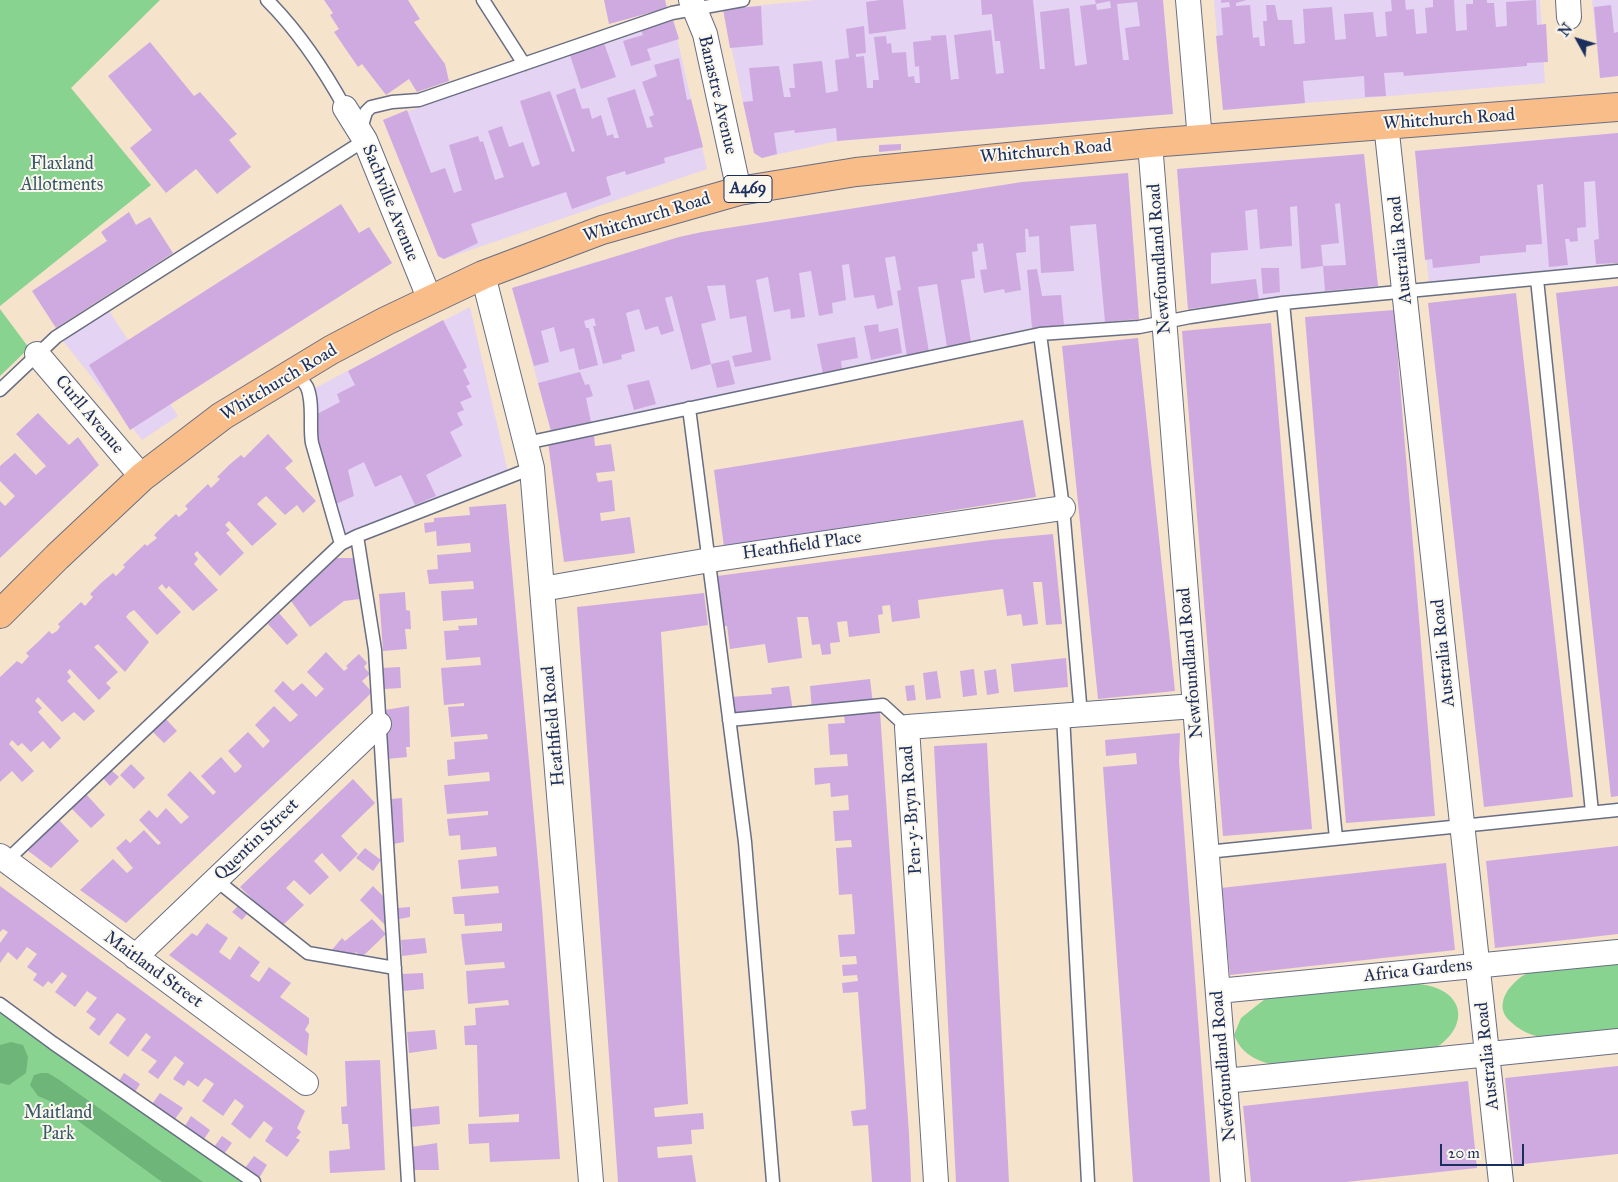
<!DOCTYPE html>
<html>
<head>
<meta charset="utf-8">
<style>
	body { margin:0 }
	#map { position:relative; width:1618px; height:1182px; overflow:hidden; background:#f6e3cb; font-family:"IM FELL Great Primer",serif }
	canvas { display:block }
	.north { position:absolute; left:1553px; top:15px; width:50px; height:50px; -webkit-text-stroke:4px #fbf7ec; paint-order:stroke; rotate:309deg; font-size:14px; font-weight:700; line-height:20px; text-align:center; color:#1b2f5e }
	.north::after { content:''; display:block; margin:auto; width:18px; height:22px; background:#1b2f5e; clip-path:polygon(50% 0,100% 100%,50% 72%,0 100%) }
	.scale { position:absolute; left:1440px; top:1144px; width:84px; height:22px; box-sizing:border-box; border:2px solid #1b2f5e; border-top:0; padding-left:6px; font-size:15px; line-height:18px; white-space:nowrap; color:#1b2f5e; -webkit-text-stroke:4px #fbf7ec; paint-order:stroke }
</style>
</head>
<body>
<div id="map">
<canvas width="1618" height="1182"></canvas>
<div class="north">N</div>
<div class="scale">20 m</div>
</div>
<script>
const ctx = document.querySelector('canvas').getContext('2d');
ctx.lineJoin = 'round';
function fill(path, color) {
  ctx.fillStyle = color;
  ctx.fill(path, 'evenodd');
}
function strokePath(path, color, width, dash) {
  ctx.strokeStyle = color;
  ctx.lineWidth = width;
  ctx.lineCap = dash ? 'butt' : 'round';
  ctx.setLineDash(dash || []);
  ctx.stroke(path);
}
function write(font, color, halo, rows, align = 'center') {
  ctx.font = font + ' "IM FELL Great Primer",serif';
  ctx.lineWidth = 4;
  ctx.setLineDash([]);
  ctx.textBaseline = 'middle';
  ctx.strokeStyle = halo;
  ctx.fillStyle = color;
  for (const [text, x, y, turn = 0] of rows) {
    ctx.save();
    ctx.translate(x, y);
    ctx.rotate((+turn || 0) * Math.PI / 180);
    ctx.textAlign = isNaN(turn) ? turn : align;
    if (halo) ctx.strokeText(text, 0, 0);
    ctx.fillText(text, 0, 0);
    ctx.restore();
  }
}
const built = new Path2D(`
	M815,0H1163L1173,114L837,141L762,158L754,153L723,9Z
	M1214,0H1540L1545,83L1223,110Z
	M1592,0H1618V76L1600,78Z
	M673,20L707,169L444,259L438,256L383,120Z
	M1618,133V263L1429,283L1415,151Z
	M1364,154L1378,286L1188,309L1177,169Z
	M1128,173L1139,319L1032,328L551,431L512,288L596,262L754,224L947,194Z
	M470,307L508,472L345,535L317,434L315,388Z
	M109,311L178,416L142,440L63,341Z`);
const green = new Path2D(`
	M0,0H160L71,88L151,185L0,306Z
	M0,309L29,348L0,376Z
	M1618,962V1032C1583,1036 1539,1049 1511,1022C1505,1017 1501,1010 1503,1002C1505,990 1518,977 1530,972C1544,966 1600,964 1618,962Z
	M1419,984C1470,990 1470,1032 1427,1053L1285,1067C1263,1063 1243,1058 1234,1035L1241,1018L1265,999Z
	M0,1012L243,1182H0Z`);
const forest = new Path2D(`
	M11,1042L23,1045L28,1057L26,1073L9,1085L0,1083V1045Z
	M41,1073H48L58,1079L203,1182H162L52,1102L38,1096L30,1085L34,1075Z`);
const building = new Path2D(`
	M324,0H408L420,19L414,22L445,64L449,81L417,92L409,79L386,95L362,64L358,67L334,32L339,29L330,15L333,13Z
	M604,0H665L667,8L609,24Z
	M880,0H903L906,29L869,34L866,2Z
	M981,0H1033L1040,69H1045L1040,12L1069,8L1075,66L1087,64L1080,6L1096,4L1097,10L1111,8L1110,1L1096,4L1095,0H1163L1173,114L837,141L836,128L795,133L794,130L774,133L777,154L762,158L754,153L743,102L753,101L749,68L779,66L784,97H791L789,88H795L793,64L822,61L826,93L838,91L835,60L849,58L846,29L864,26L866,53L856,54V57L864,56L867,88H873V80H879L874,37L886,36L887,44L891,43L892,53L906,52L908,77L914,76L915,83H920L919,66L915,67L913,42L931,40V36L946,35L951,80L955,79H959L954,35L991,30L996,74L1004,73L1000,41H995L992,14L982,15ZM1137,2L1140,26L1125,28L1129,60H1123L1117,4Z
	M1221,0H1247L1236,3V6L1250,5L1253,38L1259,37L1260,46H1265L1263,21H1267L1266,5H1275L1278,20H1292L1294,44H1300L1305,43L1303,9L1332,7L1335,40L1346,39L1344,14L1373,12L1376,37L1387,36L1385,12L1392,11L1391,0H1405L1406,10L1414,9L1416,34L1427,33L1425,8L1433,7V0H1454L1456,31L1467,30L1466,4H1473V0H1487V3H1494L1496,27L1507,26L1506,2L1536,0L1537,25L1546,24L1548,62L1527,63V66L1404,76L1403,72L1384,73L1386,96L1365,97L1364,76L1303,81L1305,103L1223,110L1216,36L1223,35L1221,8L1230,7L1229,2L1221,3Z
	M1611,5L1614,33L1618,32V76L1600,78L1594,7Z
	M761,6L763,45L730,48L723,9Z
	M673,20L679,39L647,49L651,60L631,66L623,41L643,35L641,30Z
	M150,42L194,96L200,92L237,134L229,140L251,167L217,194L196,169L166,193L130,148L152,130L108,76Z
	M604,43L616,77L581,89L570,55Z
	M679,58L687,100L691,99L703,147L664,158L665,163L626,175L625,171L606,177L611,195L572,209L566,192L471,224L478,243L444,259L438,256L383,120L407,110L431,173L445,168L454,193L462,190L449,145L478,136L480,142L483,141L495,180L504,177L488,131L502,126L509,147L523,142L532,167L540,164L520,101L550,91L572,152L575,151L556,95L575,88L582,109L589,108L592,119L601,115L607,136L613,134L614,138H619L607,98L635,89L647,128L653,127L649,117L654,115L642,82L657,76L654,65Z
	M1618,133V263L1596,264L1594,240L1599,239L1595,181L1584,182L1586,227L1577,228L1578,241L1570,242L1569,239H1565L1568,265L1549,267L1543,184L1537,185L1542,244L1526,245V252L1480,256V263L1433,268L1432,259L1425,260L1415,151Z
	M901,144V150L879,152V145Z
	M1364,154L1378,286L1325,291L1323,266L1301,269L1297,206L1290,207L1292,246L1277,247L1260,249L1257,209L1245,211L1248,250L1211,253V284L1256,279L1259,300L1188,309L1177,169ZM1340,203L1346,265L1323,266L1321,245L1339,243L1335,204Z
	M1128,173L1139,319L1105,322L1096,224L1070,226L1074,271L1041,273L1039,236L1029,237L1028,229H1025L1026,252L1016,253L1021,290L1005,293L1004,289L984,293L980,270L987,269L983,243L977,244L978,251L972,252L975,278L961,280L971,342L947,347L937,284L918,287L929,352L907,357L897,291L901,290L895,256L885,258L893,305L877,309L874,295L854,298L849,264L842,265L846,300L832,303L833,313L819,316L811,271L799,273L805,317L791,319L790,309L774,312L768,277L756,280L771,360L735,367L732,356L752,352L746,316L730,319L725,285L707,286L716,320L701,324L711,364L729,360L735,384L717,388L711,364L691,370L672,296L665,298L674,331L661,335L658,326L645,330L639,309L626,313L635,351L621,355L622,359L603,364L593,326H596L594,318L584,321L586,328H589L598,365L579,370L574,348L560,352L554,327L541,331L549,362L534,366L512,288L679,237L702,232L1022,182Z
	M341,204L359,233L369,227L392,263L130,430L89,365Z
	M129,212L136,225L150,217L173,253L56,328L32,291L107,241L101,232Z
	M1261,268H1279L1280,292L1263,294Z
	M1037,269L1042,296L1061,295L1064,325L1032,328L1027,270Z
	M1618,286V796L1611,797L1556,293Z
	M1516,293L1573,797L1484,807L1428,303Z
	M1394,310L1435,816L1346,823L1305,317Z
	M443,320L467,367L463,370L470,384L466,386L472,397L460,402L464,410L457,413L463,425L450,432L462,456L426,475L436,496L415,505L401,475L375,487L364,462L348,470L354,496L336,504L317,434V414L340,402L337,394L355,385L348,371Z
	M1271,323L1312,829L1223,836L1182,331Z
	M878,324L879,332L898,328L902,353L871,360L864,326Z
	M855,337L858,358L841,361L842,369L823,374L817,344Z
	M1138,338L1175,691L1098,699L1062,346Z
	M580,372L585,385L589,384L593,396L586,398L591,422L551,431L538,383Z
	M649,380L656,404L634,410L627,385Z
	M38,413L69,445L78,437L99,465L0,558V501L5,506L15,496L0,481V466L15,453L36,475L46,466L16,434Z
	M1023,420L1036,497L724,547L714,470Z
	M268,434L293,461L285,468L316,501L303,513L297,505L285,515L266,496L257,504L277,524L252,546L229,521L225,525L230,530L226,533L244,553L220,576L197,551L194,554L198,559L194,564L218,590L193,611L169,586L166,589L162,584L158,588L181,612L157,635L134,610L129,613L126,617L149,642L125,672L98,644L94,647L118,672L106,683L111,688L99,700L70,669L67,672L71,677L67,681L95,711L84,721L74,712L62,722L38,697L35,701L42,708L38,712L61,738L50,749L43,741L31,752L22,743L18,746L12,740L9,744L34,771L22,782L12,771L0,782V677L17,661L22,664L29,656L26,653L39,641L49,631L52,634L57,631L60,627L58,624L81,602L85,606L93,597L90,594L101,583L113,573L116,576L125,567L123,565L145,544L147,546L157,538L154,535L165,524L176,514L179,517L188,509L185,506L208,484L211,488L220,479L217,477L229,465L241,455L244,458Z
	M594,435L595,446L611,444L615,471L596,473L598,482L612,480L615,511L600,513L601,521L630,517L635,553L564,562L548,442Z
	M506,504L542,907L560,1159L490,1162L489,1143L469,1144L468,1124L519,1122V1114L479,1117L477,1045H465L464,1026L476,1025L475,1008L509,1005L508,1000L468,1004L466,971L505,968L504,962L465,965L461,934L502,931V923L465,926L464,914H454L452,897L499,893L498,886L461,889L458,860L497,856L496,847L461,850L460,835L449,836L447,819L488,815V811L447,814L444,785L490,781L489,772L448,776L447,760L455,759L454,742L488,739L487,734L451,737L448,707L464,706V703L444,705L441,668L481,665L480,657L446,660L444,631L459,630L458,626L477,625V618L443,621L441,591L474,589L473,581L429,584L427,570L438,569L437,555L471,552L470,543L437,546L436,531L425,533L424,523L434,522V518L470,515L469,507Z
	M1053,534L1062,624L1046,625L1042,582H1033L1038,624L1023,626L1021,614L1007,616L1003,589L918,600L920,618L892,622L890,605L882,606L883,614L878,615L880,633L849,637L847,621L837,622L840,642L830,643L831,654L822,655L820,644L812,645L808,617H797L802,658L768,663L765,644L730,649L727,626L722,627L717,576L990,540Z
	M337,558H354L360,599L344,601L310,627L291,601Z
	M405,592L406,610L410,611L411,629H405L407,649L383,651L379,594Z
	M704,593L708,625L661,632L688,1104L654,1108L655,1117L703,1113L704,1129L691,1130L692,1144L657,1147L658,1158L692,1155L696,1182H618L577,607Z
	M279,613L298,635L287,645L268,624Z
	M326,652L344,671L348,668L346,666L359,654L367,663L364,667L370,674L362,681L372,692L358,706L126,923L80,890L113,859L127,873L133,868L116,848L126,839L130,843L144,830L158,845L161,843L139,820L149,810L157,818L166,808L181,824L189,817L167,795L190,771L213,795L216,792L201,776L221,757L235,773L239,770L242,766L228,751L248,732L263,748L270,741L255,725L274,706L290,722L294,719L298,715L274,691L283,681L293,691L302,683L316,697L324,689L307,672Z
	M1066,658L1068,687L1014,692L1011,664Z
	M400,667L401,688L384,689L382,668Z
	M974,669L977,695L963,697L960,671Z
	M996,669L999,693L987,695L984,671Z
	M937,671L941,698L926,700L923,673Z
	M870,679L873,704L812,710L810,686Z
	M914,685L916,700L907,701L905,686Z
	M789,686L793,711L736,717L732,713L730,697L772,694L771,688Z
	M409,706L410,747H406L407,757L387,759L385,710Z
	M880,712L909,1134L911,1182H872L868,1125L853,1126L851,1111L866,1109L865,1088L858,992L843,993L842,983L858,981L857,975L843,976L842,965L857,964L856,956L840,957L838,935L855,934L852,894L839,895L836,848L852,847L851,840L835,841L833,811L849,810L848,795L831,797L830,783L815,785L814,768L848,766L847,754L830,755L828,724L845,723L844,715Z
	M166,719L177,731L164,743L153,732Z
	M1180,733L1179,761L1210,1182H1133L1103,767L1137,764L1136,753L1106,756L1105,740Z
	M987,743L1009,1182H956L934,746Z
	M131,764L145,778L134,789L120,775Z
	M111,770L119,777L110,786L103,778Z
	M353,779L375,803L341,836L358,854L340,872L322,853L314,861L329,877L310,895L294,880L286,888L304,905L283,925L262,909L240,887Z
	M86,794L105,815L91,828L71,808Z
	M402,798L404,842L393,844L391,799Z
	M59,820L79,841L51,868L27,850Z
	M1618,846V934L1495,948L1486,861Z
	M365,848L381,860L373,871L356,858Z
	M1446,863L1455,950L1230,975L1221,888Z
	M0,886L305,1111L297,1128L301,1132L296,1138L300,1140L287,1157L265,1141L273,1128L264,1121L250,1139L231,1124L244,1106L239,1102L235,1099L223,1116L202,1101L214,1084L210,1081L205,1078L198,1087L188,1080L184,1086L173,1079L184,1063L175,1056L158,1079L148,1072L157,1061L141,1050L151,1037L146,1033L128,1057L109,1043L126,1019L121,1015L117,1013L99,1036L89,1028L96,1019L86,1012L97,998L87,991L75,1007L55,992L67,976L62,972L52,984L48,981L43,987L33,980L37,974L27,967L37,954L27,947L17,960L8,952L0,963V943L8,932L3,929L0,932Z
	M373,886L383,896L386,926L360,900Z
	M238,906L247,914L242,920L232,912Z
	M410,907V917L399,919L397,908Z
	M372,919L386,934L362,957L356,952L352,956L331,951L342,938L345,941Z
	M207,923L228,938L219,952L230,960L239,946L260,962L250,976L259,982L269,967L291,983L280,997L309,1018V1023L305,1030L309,1034L307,1056L169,955L192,933L197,936Z
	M425,938L427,953L402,956L401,940Z
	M423,973L424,989L403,991L402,974Z
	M435,1030L437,1049L409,1053L407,1032Z
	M380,1060L385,1170L330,1173L329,1151L350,1149L348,1124H342L341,1107L347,1106L345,1061Z
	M1618,1066V1154L1514,1165L1505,1078Z
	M124,1073L140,1084L135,1092L119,1081Z
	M1468,1081L1477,1168L1346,1182H1251L1243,1106Z
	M160,1093L183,1108L175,1119L152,1104Z
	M439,1106L440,1124L411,1127V1109Z
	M191,1116L210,1130L204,1139L185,1126Z
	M222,1136L232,1143L224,1154L214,1147Z
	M437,1143L439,1170H413L411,1147Z
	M254,1156L267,1165L259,1178L245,1168Z`);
const lane = new Path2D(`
	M267,0C299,32 323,68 345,108
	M483,0L524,64
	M360,132L366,112L371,107L392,102L419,100L672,13L743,0
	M1537,279L1592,812
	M1283,303L1336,838
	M1040,334L1063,508L1081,715
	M295,371C299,376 304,382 307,387C314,403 309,426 312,443L341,544
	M0,390L56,337L365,140
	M689,408L745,842L773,1182
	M526,443L1040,334L1139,327L1190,317L1283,303L1618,271
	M1063,715L1088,1182
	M729,720L883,705L907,727
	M1207,852L1618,810
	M3,864L341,544L357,536
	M216,880L308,953L395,968
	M0,1004L53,1043L254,1182
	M408,1182L375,650L357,536L532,468`);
const street = new Path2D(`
	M691,0L705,34L739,191
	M1188,0L1200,140
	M1568,0L1569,17
	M345,108L365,140L430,300
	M1386,124L1501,1182
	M1150,143L1233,1182
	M483,275L532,468L591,1182
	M37,354L142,477
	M542,589L710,560L1063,508
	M0,856L306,1083
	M135,957L379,724
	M1218,991L1618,952
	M1225,1081L1618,1041
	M936,1182L907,727L1195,706`);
const primary = new Path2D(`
	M0,614L57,557L142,477L222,416L331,350L386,321L483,275L602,230L739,191L856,172L1150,143L1618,107`);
const shields = [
	[748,189,48]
];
const shieldNames = [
	["A469",748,189]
];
const streetNames = [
	["Banastre Avenue",717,95,77],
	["Whitchurch Road",1449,120,-4],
	["Whitchurch Road",1046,152,-5],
	["Sachville Avenue",390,203,68],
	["Whitchurch Road",647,218,-17],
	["Australia Road",1401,250,-96],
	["Newfoundland Road",1160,259,-94],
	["Whitchurch Road",279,383,-31],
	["Curll Avenue",89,415,50],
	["Heathfield Place",802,546,-8],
	["Australia Road",1444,653,-96],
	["Newfoundland Road",1191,663,-95],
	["Heathfield Road",554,726,-95],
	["Pen-y-Bryn Road",912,810,-94],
	["Quentin Street",257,840,-44],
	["Maitland Street",153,970,36],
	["Africa Gardens",1418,971,-6],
	["Australia Road",1488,1056,-96],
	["Newfoundland Road",1224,1066,-95]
];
const parkNames = [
	["Flaxland",62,165],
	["Allotments",62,186],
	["Maitland",58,1114],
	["Park",58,1135]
];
fill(built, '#e4d3f2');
fill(green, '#88d390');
fill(forest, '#6eb57a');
fill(building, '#cfaae1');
strokePath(lane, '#686e84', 15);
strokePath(street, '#686e84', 26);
strokePath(primary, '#686e84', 30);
strokePath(lane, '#fff', 12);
strokePath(street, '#fff', 24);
strokePath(primary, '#f8bd88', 28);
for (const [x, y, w] of shields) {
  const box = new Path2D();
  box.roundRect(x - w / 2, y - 13.5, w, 27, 4);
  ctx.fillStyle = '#fbf7ec';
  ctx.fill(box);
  strokePath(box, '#1b2f5e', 1);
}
write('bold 16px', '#1b2f5e', null, shieldNames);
write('18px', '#1b2f5e', '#fbf7ec', streetNames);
write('18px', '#36586a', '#fbf7ec', parkNames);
</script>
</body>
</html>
